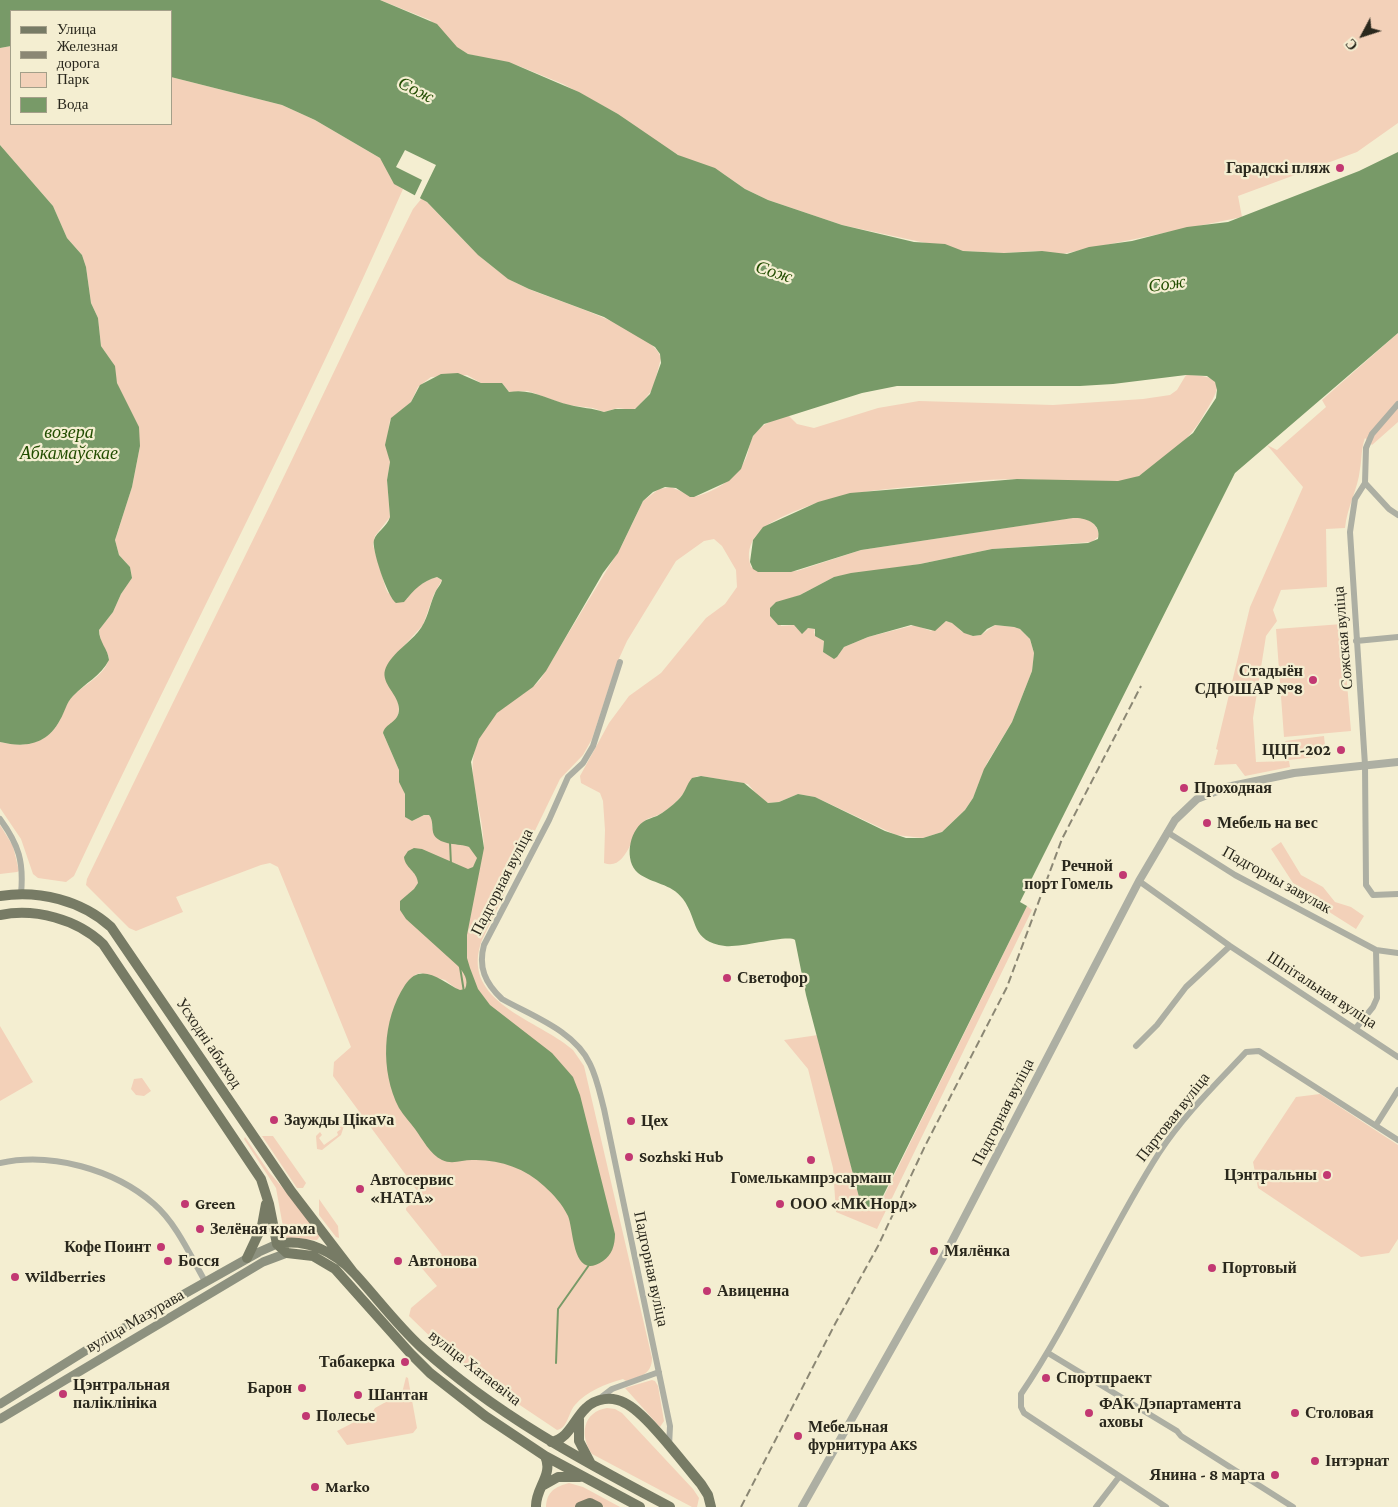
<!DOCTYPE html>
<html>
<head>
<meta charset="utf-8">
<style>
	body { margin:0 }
	#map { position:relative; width:1398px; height:1507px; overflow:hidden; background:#f4eed1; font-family:"Crimson Pro",serif }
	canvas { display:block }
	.legend { position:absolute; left:10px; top:10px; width:162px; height:115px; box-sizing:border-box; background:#f4eed1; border:1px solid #a39f89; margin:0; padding:6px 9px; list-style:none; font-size:15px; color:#2a281d }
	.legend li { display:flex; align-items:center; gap:10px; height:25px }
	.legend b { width:25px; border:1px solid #a39f89 }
	.north { position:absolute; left:1338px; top:10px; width:50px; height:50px; -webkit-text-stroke:4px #f4eed1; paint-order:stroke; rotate:230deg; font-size:14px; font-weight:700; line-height:20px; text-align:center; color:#2a281d }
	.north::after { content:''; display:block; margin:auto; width:18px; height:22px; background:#2a281d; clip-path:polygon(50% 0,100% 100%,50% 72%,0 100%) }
</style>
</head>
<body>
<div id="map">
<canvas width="1398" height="1507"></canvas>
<ul class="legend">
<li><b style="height:6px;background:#777b65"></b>Улица</li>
<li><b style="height:6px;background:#8b8774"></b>Железная дорога</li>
<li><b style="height:14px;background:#f3d1b9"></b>Парк</li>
<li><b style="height:14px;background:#789a68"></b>Вода</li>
</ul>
<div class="north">С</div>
</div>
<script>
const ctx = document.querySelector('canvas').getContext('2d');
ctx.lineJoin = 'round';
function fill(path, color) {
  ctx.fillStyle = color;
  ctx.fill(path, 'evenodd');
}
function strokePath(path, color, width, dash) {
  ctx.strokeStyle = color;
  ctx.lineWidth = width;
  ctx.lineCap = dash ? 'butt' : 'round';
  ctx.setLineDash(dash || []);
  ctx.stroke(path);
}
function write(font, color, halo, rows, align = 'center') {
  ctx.font = font + ' "Crimson Pro",serif';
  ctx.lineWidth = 4.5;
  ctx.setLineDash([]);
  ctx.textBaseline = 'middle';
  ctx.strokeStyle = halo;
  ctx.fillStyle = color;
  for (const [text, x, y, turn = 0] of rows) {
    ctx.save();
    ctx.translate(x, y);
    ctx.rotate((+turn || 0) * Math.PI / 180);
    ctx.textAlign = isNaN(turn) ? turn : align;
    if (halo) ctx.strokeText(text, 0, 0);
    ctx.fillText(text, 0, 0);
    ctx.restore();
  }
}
const green = new Path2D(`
	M380,0H1398V123L1357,152L1238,196L1242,217L1062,254L1036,251L1004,253L963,251L842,225L768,200L745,189L722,173L688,161L654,140L618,114L563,84L519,66L468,54L457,48L430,20Z
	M11,46V124H171V77L282,105L315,120L380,158C392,170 385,179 403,189C301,422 182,646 74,876L66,882L38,878L33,874L21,839L0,808V742C24,748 48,744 60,720C64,712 66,703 73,696C84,684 107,675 109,657L101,642L99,630L113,612L121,594L132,578L130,567L119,555L115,540L132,487L140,446L117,383L112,362L101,346L98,318L91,303L86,267L82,255L67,238L53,206L0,145V48Z
	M422,198C431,205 438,214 446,222C471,248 495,274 529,289C556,301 654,329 661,358L653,389L638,407L632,410L618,408L604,412L593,408L567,405L528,391L509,392L502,383H481L467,375L431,377L418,387L411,402L390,420L386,445L390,462L387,480L390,517L375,536L373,545L386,589L388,593L407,599C413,588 425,580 437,577L442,580L434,594L423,625L390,661L385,671C390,685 405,705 396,720C392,726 385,726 383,733L399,770V778L405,794L406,817L412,821L424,815H429L432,819V828L469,847L476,854L484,848C483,793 452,762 497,713C509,699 528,694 540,680L622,545L643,501L659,489L671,487L694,497C714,492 734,480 744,462C750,452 748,440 757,431C765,422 777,419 788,415L797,424L814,428L878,408L919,401L1053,405L1143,399L1170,395L1177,390L1186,375C1231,375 1218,391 1202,418C1188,441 1154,473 1128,480C1097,487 1051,479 1018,479C990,479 962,482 935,485C879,489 836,492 784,516C764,525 742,541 751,567L761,572L797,571L861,550L1078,517C1089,518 1098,524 1099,536L1092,542L992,549L920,564L834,577L800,595L773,605L781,626L794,625L801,632L808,628L815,629L814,633L824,641L823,652L836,658L844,647L868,637L915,625L931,631L946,621L953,623L961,631L973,636L981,635L995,625L1014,627L1020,629L1030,639L1034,653L1032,671L1012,722L987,763L973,798L965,810L942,832L923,838L896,835L815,797L798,794L779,802L768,803L758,796L748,784L701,776H697C686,790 677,804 662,813C657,816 651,817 647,819C632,829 628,872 604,863L605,830L603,801L600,793L581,783L580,776L609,723L629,696L661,673L706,618L725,604L737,587L736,570L722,546L714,539L704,541L676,561L627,641L617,663L592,739L583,755L560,779L482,940C460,998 528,1017 564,1043L573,1050L584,1066L652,1358C652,1375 639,1377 626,1381L623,1379C605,1384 587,1391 575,1405C568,1413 568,1428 557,1430L469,1371L446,1352L409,1316L411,1308L437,1286L420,1266L424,1264L429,1265L442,1255L406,1210V1208L420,1196L414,1186L333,1076L334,1062L351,1047L278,867L270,863L261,865L176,897L183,912L136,931L129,928L86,885L87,879C148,752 211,626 273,499C320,402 365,305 413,209ZM420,973L445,980L470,999L387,1054C385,1023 401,1000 415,975Z
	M1398,333V422L1372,445L1365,438C1361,449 1362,458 1360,469C1358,489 1347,507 1345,528L1326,529L1327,587L1281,590L1273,610L1277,621L1266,636L1253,718L1256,762L1289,761L1290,767L1245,776L1236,764L1214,765L1218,750L1216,749L1250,607L1303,487L1267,445L1277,450L1326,407L1322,400Z
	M1342,624L1351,731L1284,737L1276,629Z
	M1324,736L1326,756L1288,760L1285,741Z
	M0,825L13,846L19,871L17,872L0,874Z
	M1281,842L1301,875L1323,887L1335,902L1351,907L1364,916L1356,929L1326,910L1319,897L1293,883L1271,849Z
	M1027,906L1032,910L877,1229L836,1212L833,1168L808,1069L784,1040L818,1035L859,1197L881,1202Z
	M0,1026L33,1082L0,1101Z
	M142,1078L151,1091L144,1096L136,1095L131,1089L134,1079Z
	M1320,1094L1398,1145V1239L1389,1253L1361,1257L1258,1188L1253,1162L1296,1097Z
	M339,1119L344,1126L341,1135L322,1150L317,1149L316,1136L320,1132L322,1135L319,1138L324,1145L338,1135L337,1132L341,1129L336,1122Z
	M262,1136H273L306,1183L303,1188H297Z
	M245,1137L269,1172L318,1229L320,1236L317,1240L285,1238L276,1188L244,1139Z
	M319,1199L338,1226L339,1238L336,1237L319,1215Z
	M406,1377L408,1378L417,1428L413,1433L347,1445L337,1431L372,1413L375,1408L402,1393Z
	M652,1380L655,1381L658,1386L664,1421L660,1427L625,1388Z
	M607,1408L615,1409L622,1413L693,1489L699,1498L697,1507H692L592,1454C579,1435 583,1412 607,1408Z
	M569,1483L583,1487L620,1507H604L597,1503L575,1507H546C547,1491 555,1487 569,1483Z`);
const water = new Path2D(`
	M0,0H380L437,24L457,47L468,54L509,62L579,92L618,114L678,155L715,168L745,189L768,200L842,225L914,242L945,244L963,251L1004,253L1042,251L1067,254L1089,247L1132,241L1187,227L1228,222L1359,171L1398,152V333L1235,473L1020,902L1027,906L877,1208L866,1207L859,1197L806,995L795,940C788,934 742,948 725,946C690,941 699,921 683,899C671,883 652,884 638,873C624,861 629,832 643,822C647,819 652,818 657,816C664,812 672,806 678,800C685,794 686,785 692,778L701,776L744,783L768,803L779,802L798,794L815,797L885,831L906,838H923L942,832L965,810L973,798L984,769L1012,722L1032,671L1034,653L1030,639L1020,629L1014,627L995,625L987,629L981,635L973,636L964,633L952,623L946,621L935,631L911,625L868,637L844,647L837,657L834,659L823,652L824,641L815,636V629L808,628L802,634L794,625H778L770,616V608L776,602L800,595L834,577L851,573L920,564L992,549L1088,543L1098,539C1102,523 1085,517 1073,518L861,550L791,572H758L753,569L750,562L753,540L763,527L818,502L850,493L1017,479L1118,481L1139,476L1193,433L1216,398L1217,390L1215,382L1207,376L1186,375L1113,384L1080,386H897L862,393L764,424L753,436L741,469L729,481L694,497H690L676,488L665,487L653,492L643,501L618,553L603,573L546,671L533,687L497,713L479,739L471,762L484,848L467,935V958L470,968L478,989L490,1005L552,1053L573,1077L580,1095L615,1234C615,1245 612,1255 603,1261C572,1282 574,1230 568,1216C562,1204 554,1195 544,1186C525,1168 499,1159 472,1160C462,1160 452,1165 442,1160C430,1154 423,1140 415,1129C410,1122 404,1116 399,1108C380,1071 382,1020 405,985C421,960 442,982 460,990L465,989C469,980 464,973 458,966L406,919L400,910V901L414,889L418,883C417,871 405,868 404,857L408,851L414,848L422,849L468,869L473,867L477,858L469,847C459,843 441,846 434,835C431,828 434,821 429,815H424L412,821L405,817V794L399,782V770L383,733C385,723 399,723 399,709C399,695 381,684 385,670C390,655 409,643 418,632C428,620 429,606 435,593C437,588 441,585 442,580L437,577C422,581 414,590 404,602L396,603C388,598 371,548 374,540C377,531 387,527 390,517L387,480L390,462L385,445L391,418L411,402L420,385L441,374L458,373L481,383H502L509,392C532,388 548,400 570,405C581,408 593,408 604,412L615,409H635L650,394L661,363L660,354L655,347L604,317L529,289L508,279L478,255L427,202L394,184L380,158L315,120L282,105L171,77V11H11V46L0,48Z
	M0,145L53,206L67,238L82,255L86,267L91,303L98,318L101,346L115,366L117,383L139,427L140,446L132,487L115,540L119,555L130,567L132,578L121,594L113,612L99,630C99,642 108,649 109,660C101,676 85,683 73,696C66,703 65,712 60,720C47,745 25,748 0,742Z`);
const pier = new Path2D(`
	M405,150L436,165L419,200L414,197L422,180L396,167Z`);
const stream = new Path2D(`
	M450,842L451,865
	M460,967L464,992
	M556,1363L558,1309L589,1265`);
const minor = new Path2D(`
	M1398,404L1372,434L1366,448L1365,483L1355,499L1350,532L1365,765L1366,885L1373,895L1398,894
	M1365,483L1389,509L1398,515
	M1356,641L1398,637
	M620,662L593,746L583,763L568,777L549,820L484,945C478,967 485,983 502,999C532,1016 575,1031 590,1064C597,1078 600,1094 604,1109L670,1426L669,1446
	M0,819C19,845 24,862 21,894
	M1167,832L1235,875L1376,950L1398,953
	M1139,881L1230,946L1398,1057
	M1356,1028L1373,1007L1377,998L1376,950
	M1136,1046L1157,1025L1186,987L1230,946
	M1376,1125L1398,1090
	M0,1163C51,1152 114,1169 154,1204C177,1224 191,1257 206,1283
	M1048,1353L1177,1431L1181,1436L1293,1507
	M599,1399L612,1389L659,1372
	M1096,1507L1119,1477
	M1166,1507L1024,1413L1021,1407V1394C1073,1317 1109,1231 1159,1153C1183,1116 1216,1084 1246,1052L1259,1051L1398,1140`);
const tertiary = new Path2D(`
	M802,1507L950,1245L1139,881L1175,820L1197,799L1227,787L1294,773L1398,762`);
const secondary = new Path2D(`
	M0,1404L106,1338L259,1252L277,1244
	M0,1419L263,1262L287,1253`);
const primary = new Path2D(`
	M0,896C39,890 81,900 111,927L291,1191L353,1272
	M0,915C35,908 77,919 103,944L261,1179L269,1204L277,1244
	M277,1244C307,1238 335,1252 355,1274C377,1298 397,1325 421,1347C495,1414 583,1461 670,1507
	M277,1244L287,1253L313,1256L335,1269L410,1353L430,1373L485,1416L545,1456L640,1507
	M247,1258L262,1226L266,1204
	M579,1419V1441L591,1464
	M551,1442C569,1439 574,1419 586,1408C596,1398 612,1396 625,1403C646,1413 684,1464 701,1484L708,1495L711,1507
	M542,1486L558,1477H580
	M536,1507C535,1488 554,1475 545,1456
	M580,1507L590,1503L598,1507`);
const rail = new Path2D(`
	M741,1507L835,1324L878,1246L925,1146L1007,987L1062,839L1141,686`);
const markers = [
	[1340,168,5,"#c23872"],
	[1313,680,5,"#c23872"],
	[1341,750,5,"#c23872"],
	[1184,788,5,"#c23872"],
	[1207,823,5,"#c23872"],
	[1123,875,5,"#c23872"],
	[727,978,5,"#c23872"],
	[274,1120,5,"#c23872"],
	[631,1121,5,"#c23872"],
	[629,1157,5,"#c23872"],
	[811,1160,5,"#c23872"],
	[1327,1175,5,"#c23872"],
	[360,1189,5,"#c23872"],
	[185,1204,5,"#c23872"],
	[780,1204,5,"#c23872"],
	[200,1229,5,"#c23872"],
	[161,1247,5,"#c23872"],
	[934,1251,5,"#c23872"],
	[168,1261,5,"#c23872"],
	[398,1261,5,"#c23872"],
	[1212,1268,5,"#c23872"],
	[15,1277,5,"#c23872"],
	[707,1291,5,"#c23872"],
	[405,1362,5,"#c23872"],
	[1046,1378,5,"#c23872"],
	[302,1388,5,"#c23872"],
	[63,1394,5,"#c23872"],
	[358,1395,5,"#c23872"],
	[1089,1413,5,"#c23872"],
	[1295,1413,5,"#c23872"],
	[306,1416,5,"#c23872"],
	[798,1436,5,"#c23872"],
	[1315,1461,5,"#c23872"],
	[1275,1475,5,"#c23872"],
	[315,1487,5,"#c23872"]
];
const poiNames = [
	["Гарадскі пляж",1330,168,"right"],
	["Стадыён",1303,671,"right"],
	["СДЮШАР №8",1303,689,"right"],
	["ЦЦП-202",1331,750,"right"],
	["Проходная",1194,788],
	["Мебель на вес",1217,823],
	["Речной",1113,866,"right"],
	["порт Гомель",1113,884,"right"],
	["Светофор",737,978],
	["Заужды ЦікаVа",284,1120],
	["Цех",641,1121],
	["Sozhski Hub",639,1157],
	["Цэнтральны",1317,1175,"right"],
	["Гомелькампрэсармаш",811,1178,"center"],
	["Автосервис",370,1180],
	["«НАТА»",370,1198],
	["Green",195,1204],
	["ООО «МК Норд»",790,1204],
	["Зелёная крама",210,1229],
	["Кофе Поинт",151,1247,"right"],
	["Мялёнка",944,1251],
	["Босся",178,1261],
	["Автонова",408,1261],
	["Портовый",1222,1268],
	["Wildberries",25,1277],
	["Авиценна",717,1291],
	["Табакерка",395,1362,"right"],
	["Спортпраект",1056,1378],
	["Цэнтральная",73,1385],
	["паліклініка",73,1403],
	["Барон",292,1388,"right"],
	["Шантан",368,1395],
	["ФАК Дэпартамента",1099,1404],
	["аховы",1099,1422],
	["Столовая",1305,1413],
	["Полесье",316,1416],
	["Мебельная",808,1427],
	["фурнитура AKS",808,1445],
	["Інтэрнат",1325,1461],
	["Янина - 8 марта",1265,1475,"right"],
	["Marko",325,1487]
];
const streetNames = [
	["Сожская вуліца",1343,638,-95],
	["Падгорны завулак",1277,880,29],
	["Падгорная вуліца",502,882,-63],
	["Шпітальная вуліца",1322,990,33],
	["Усходні абыход",209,1043,56],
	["Падгорная вуліца",1003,1112,-63],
	["Партовая вуліца",1173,1117,-52],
	["Падгорная вуліца",651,1269,78],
	["вуліца Мазурава",135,1321,-30],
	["вуліца Хатаевіча",475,1368,38]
];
const waterNames = [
	["Сож",416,90,27],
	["Сож",774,272,18],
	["Сож",1167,284,-8],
	["возера",69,432],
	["Абкамаўскае",69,453]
];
fill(green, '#f3d1b9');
fill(water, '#789a68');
fill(pier, '#f4eed1');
strokePath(stream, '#789a68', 2);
strokePath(minor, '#adafa3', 6);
strokePath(tertiary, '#adafa3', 8);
strokePath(secondary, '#8d917f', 9);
strokePath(primary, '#777b65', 10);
strokePath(rail, '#8b8774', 2, [8, 4]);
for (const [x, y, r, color] of markers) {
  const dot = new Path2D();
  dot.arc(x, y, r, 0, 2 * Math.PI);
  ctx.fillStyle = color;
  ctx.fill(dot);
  strokePath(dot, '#f4eed1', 2);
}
write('bold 16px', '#2a281d', '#f4eed1', poiNames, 'left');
write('16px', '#2a281d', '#f4eed1', streetNames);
write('italic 18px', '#224d00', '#f4eed1', waterNames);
</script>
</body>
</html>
